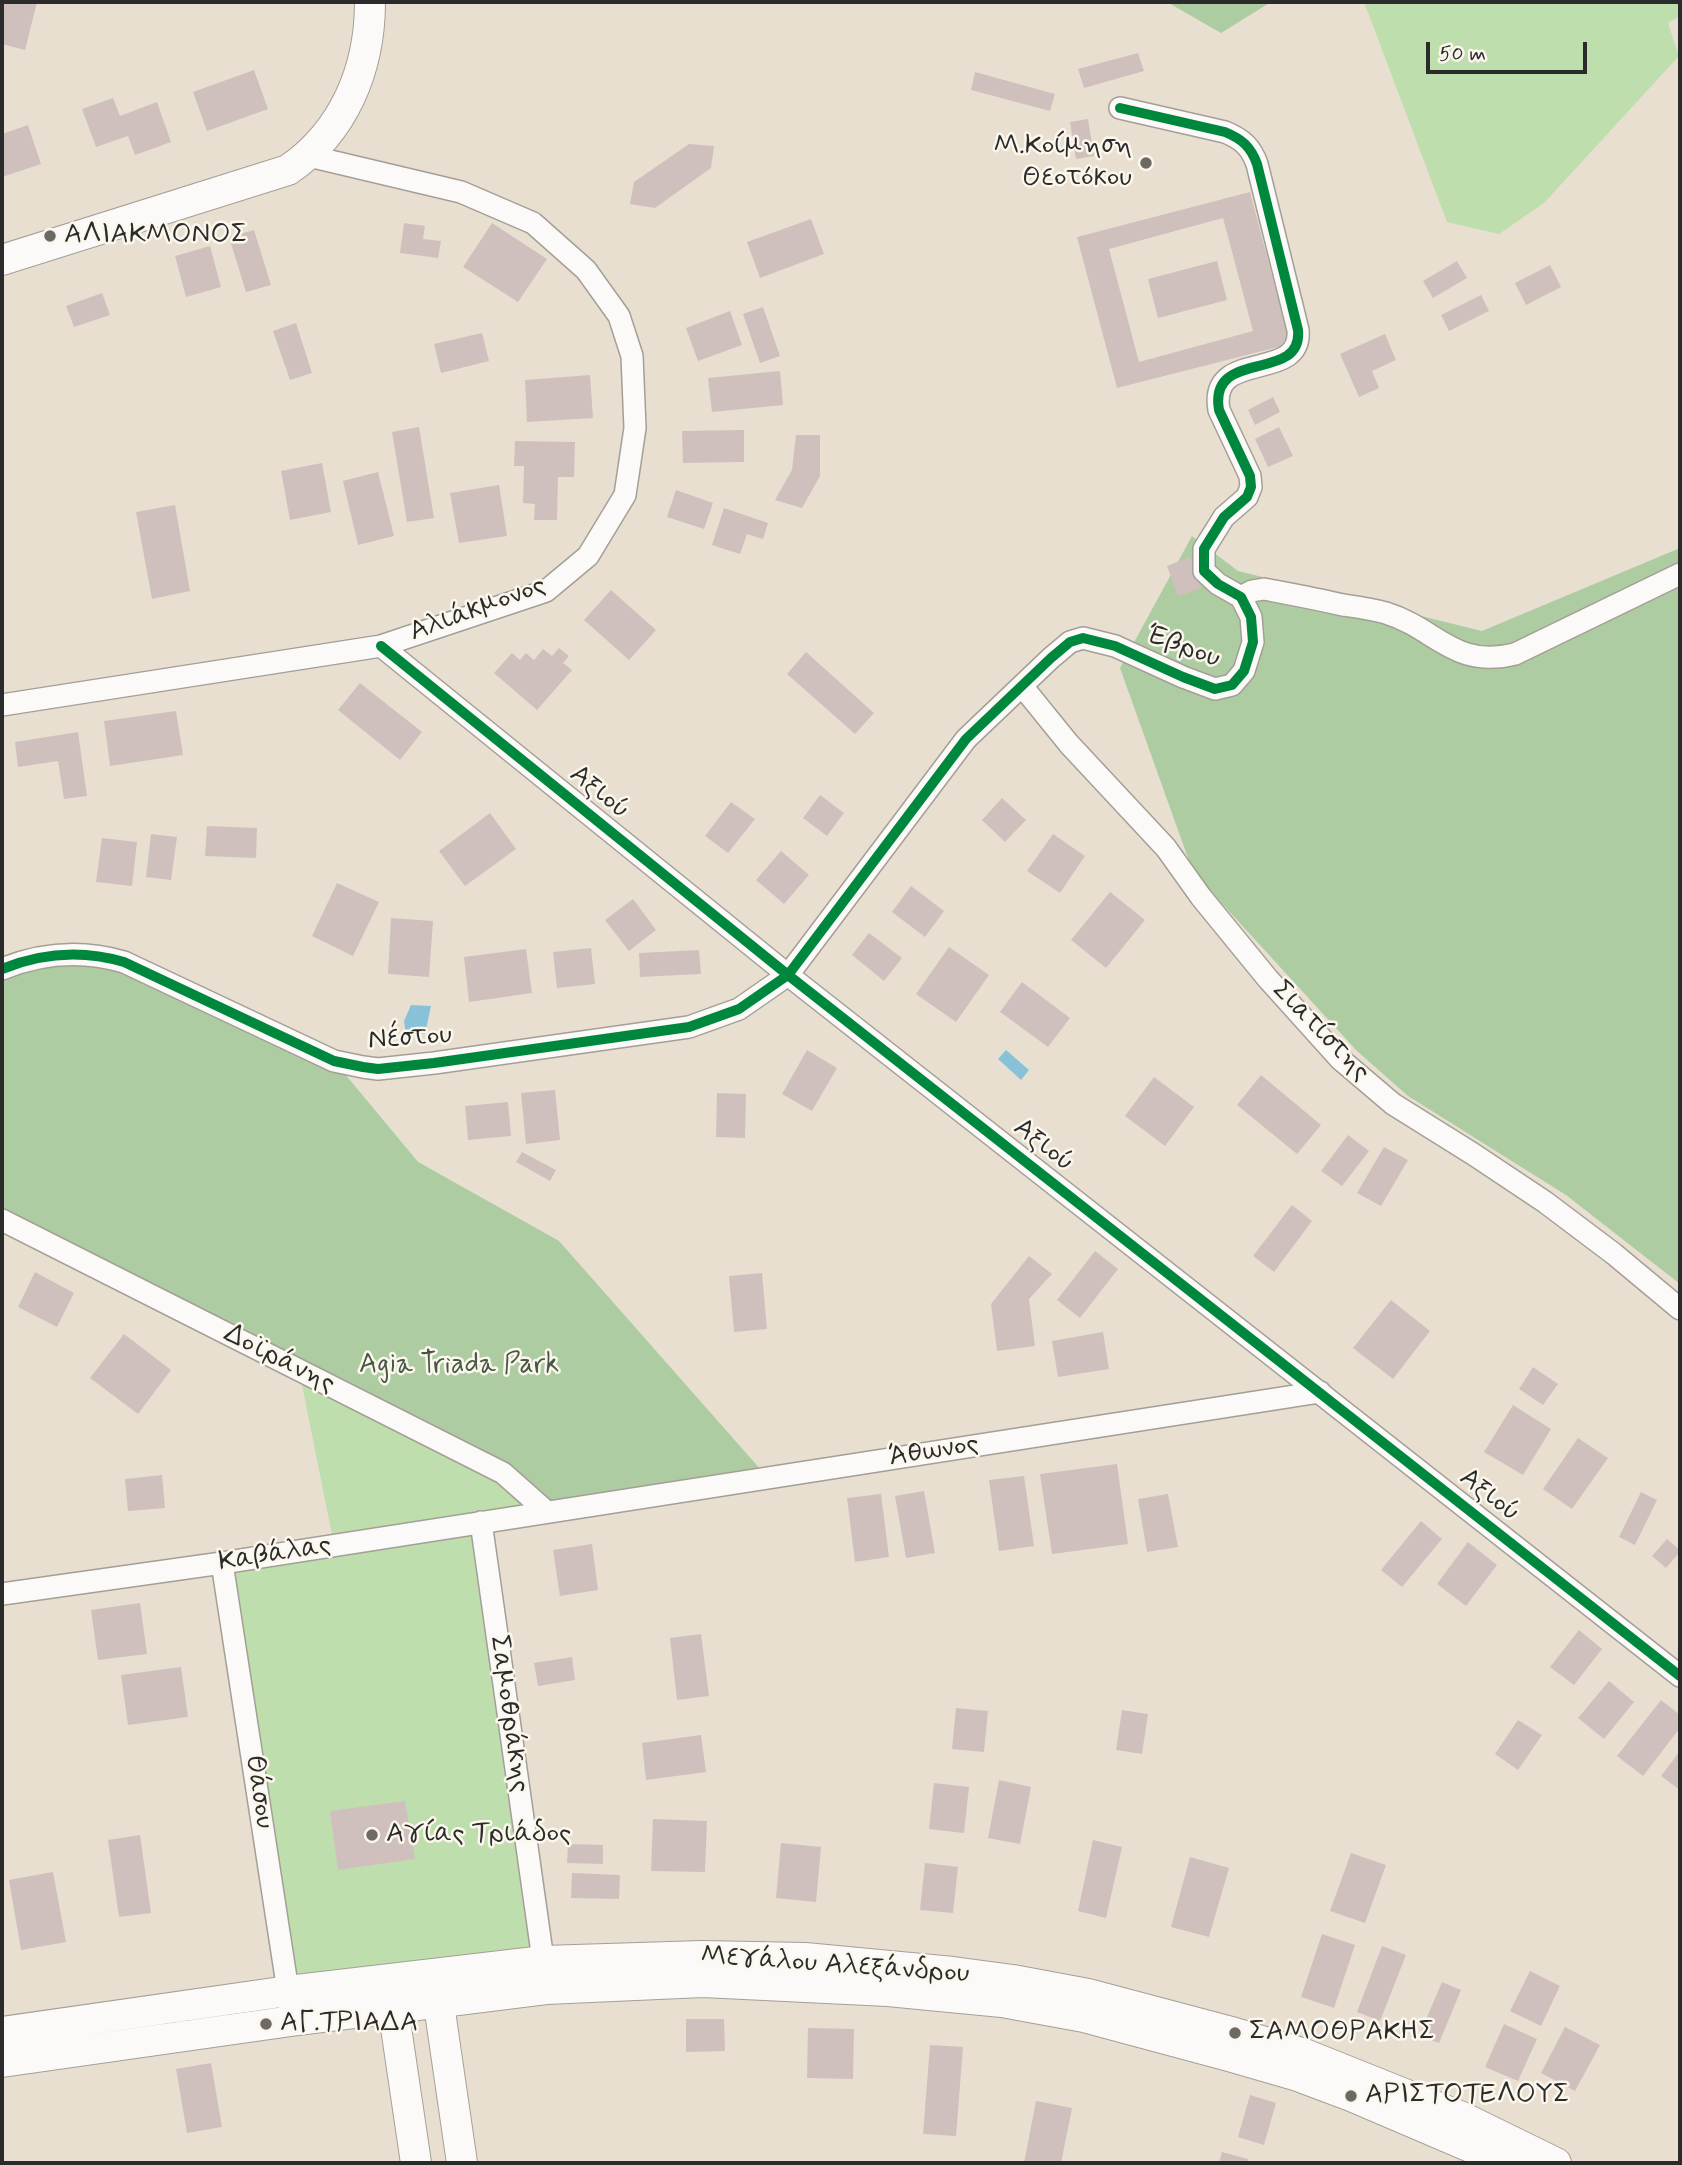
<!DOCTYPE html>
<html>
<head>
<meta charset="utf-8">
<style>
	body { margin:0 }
	#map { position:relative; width:1682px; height:2165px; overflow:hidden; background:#e8dfd0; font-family:Mynerve,sans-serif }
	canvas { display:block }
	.frame { position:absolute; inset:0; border:4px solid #2b2b2b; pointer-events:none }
	.scale { position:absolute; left:1426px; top:42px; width:161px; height:32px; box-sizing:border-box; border:4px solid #2b2b2b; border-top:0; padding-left:9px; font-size:21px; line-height:24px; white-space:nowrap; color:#2b2b2b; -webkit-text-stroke:5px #fbf7ec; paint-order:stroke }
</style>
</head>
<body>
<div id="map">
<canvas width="1682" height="2165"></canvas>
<div class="frame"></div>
<div class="scale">50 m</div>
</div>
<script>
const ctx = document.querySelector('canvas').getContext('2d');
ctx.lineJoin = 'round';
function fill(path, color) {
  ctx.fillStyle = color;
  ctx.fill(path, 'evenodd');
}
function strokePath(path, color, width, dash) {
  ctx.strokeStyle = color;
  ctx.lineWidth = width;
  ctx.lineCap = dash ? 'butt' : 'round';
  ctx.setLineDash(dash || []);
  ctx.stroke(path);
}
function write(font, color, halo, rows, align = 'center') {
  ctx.font = font + ' Mynerve,sans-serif';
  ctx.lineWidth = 5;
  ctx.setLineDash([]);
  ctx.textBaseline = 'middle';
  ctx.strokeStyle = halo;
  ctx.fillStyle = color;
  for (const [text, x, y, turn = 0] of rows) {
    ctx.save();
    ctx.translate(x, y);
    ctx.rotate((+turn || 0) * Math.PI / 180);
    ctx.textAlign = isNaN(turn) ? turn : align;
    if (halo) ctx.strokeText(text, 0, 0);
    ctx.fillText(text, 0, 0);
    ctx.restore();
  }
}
const green = new Path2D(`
	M1364,2H1680V16L1668,23L1679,56L1544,203L1499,234L1447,222Z
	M334,1061L418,1162L559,1241L768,1478L481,1523L544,1961L288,1991L222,1563L334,1545L299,1370Z`);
const forest = new Path2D(`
	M1167,2H1271L1221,33Z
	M1192,536L1238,571L1482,631L1680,548V1284L1566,1195L1408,1096L1357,1051L1193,872L1120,668Z
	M83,954L334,1061L418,1162L559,1241L768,1478L547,1512L503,1473L2,1220V969Z`);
const water = new Path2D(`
	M411,1005L431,1006L425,1034H406L404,1021Z
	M1006,1050L1029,1070L1021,1080L998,1059Z`);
const building = new Path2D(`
	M2,2H37L25,50L2,44Z
	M1138,53L1144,71L1084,88L1078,69Z
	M254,70L268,109L207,131L193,92Z
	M975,72L1055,94L1050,111L971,90Z
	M113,98L120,116L157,102L171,142L135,155L128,136L96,147L82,109Z
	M1088,119L1094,156L1076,159L1070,122Z
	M28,125L41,164L2,177V134Z
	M689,144L714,146L711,168L655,208L630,204L634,182Z
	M1250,192L1290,344L1117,388L1077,237ZM1223,218L1253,331L1139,362L1109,249Z
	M811,219L824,254L760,278L747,242Z
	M404,223L425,226L423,239L441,241L438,258L400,253Z
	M492,223L547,259L518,302L463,267Z
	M254,230L271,285L246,292L229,237Z
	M210,246L221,287L186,297L175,256Z
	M1217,261L1227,300L1158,318L1148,279Z
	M1457,261L1467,278L1433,298L1423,281Z
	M1550,265L1561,287L1526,305L1515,283Z
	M102,293L110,315L74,327L66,306Z
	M1481,295L1489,311L1449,331L1441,315Z
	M763,307L780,356L760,363L743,314Z
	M730,311L742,345L698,361L686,328Z
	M296,323L312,373L290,380L273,331Z
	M482,333L489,361L441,373L434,344Z
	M1385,334L1396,360L1372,371L1379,388L1359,397L1340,354Z
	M780,371L783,405L712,412L708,378Z
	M590,375L593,418L527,422L525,380Z
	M1273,397L1280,412L1255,425L1248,410Z
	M419,427L434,518L407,522L392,432Z
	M1279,427L1293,456L1268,467L1255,439Z
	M744,430V462L683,463L682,431Z
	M796,435H820V476L802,508L775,500L792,470Z
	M515,441L575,442L574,477H558L557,520H534L535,504L523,503L524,466H514Z
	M322,463L331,512L290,520L281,471Z
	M378,472L394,536L358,545L343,481Z
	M499,485L507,536L459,543L450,493Z
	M676,490L713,503L704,529L667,517Z
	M175,505L190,591L152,599L136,512Z
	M724,508L768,523L763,539L747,534L740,554L712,545Z
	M1190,557L1201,588L1178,596L1167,566Z
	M611,590L656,630L629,660L584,620Z
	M559,648L569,656L563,663L572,670L537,710L494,673L512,653L520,660L526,653L534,660L543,649L552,656Z
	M806,652L874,713L855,734L787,674Z
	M360,683L422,732L400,760L338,710Z
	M176,711L183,755L110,766L104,721Z
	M78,732L87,796L64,799L58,761L18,767L15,742Z
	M820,795L844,813L827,836L803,818Z
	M1002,798L1026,820L1005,842L982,820Z
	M731,802L755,819L728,853L705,836Z
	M490,813L516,849L465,886L439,851Z
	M207,826L257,828L256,858L205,856Z
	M151,834L177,837L171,880L146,877Z
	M1053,834L1085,856L1060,893L1027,871Z
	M102,838L137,842L132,886L96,882Z
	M781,851L809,875L784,904L756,880Z
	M337,883L379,902L353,956L312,936Z
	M911,886L944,911L925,937L892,912Z
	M1110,892L1145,920L1106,968L1071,940Z
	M633,899L656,930L629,951L605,920Z
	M391,918L433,921L429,977L388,974Z
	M869,933L902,958L884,981L852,955Z
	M949,947L989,975L956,1022L916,994Z
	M591,948L595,984L557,988L553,952Z
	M526,949L532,993L469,1002L464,957Z
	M699,950L701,974L640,977L639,953Z
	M1022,982L1070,1018L1048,1047L1000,1012Z
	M807,1050L837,1068L812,1111L782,1094Z
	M1261,1075L1321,1125L1297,1154L1237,1105Z
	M1154,1077L1194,1107L1165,1146L1125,1116Z
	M555,1090L560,1140L526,1144L521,1093Z
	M717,1093L746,1094L745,1138L716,1137Z
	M508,1102L511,1136L468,1140L465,1106Z
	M1348,1135L1369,1151L1342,1186L1321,1171Z
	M1384,1147L1408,1160L1381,1206L1357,1193Z
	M522,1152L556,1170L550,1181L516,1162Z
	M1292,1205L1312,1221L1274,1272L1253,1256Z
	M1095,1251L1118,1269L1080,1318L1057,1300Z
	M1029,1256L1052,1274L1029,1299L1035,1346L997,1351L991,1304Z
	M35,1272L74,1293L57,1327L18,1307Z
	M762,1273L767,1329L734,1332L729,1276Z
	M1391,1300L1430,1331L1393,1379L1353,1348Z
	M1103,1332L1109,1369L1058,1377L1052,1341Z
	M124,1334L171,1370L138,1414L90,1378Z
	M1533,1367L1558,1384L1543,1405L1519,1389Z
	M1513,1405L1551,1429L1523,1475L1484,1452Z
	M1578,1438L1608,1458L1572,1509L1543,1489Z
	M1117,1464L1128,1544L1052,1554L1040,1474Z
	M162,1475L165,1508L128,1511L125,1479Z
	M1024,1476L1034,1546L999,1551L989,1480Z
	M924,1491L935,1553L906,1558L895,1496Z
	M1641,1492L1657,1500L1635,1545L1619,1537Z
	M881,1494L889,1557L855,1562L847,1498Z
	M1168,1494L1178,1547L1147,1552L1138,1499Z
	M1421,1521L1442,1539L1402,1587L1381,1570Z
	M1667,1539L1680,1550V1552L1666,1568L1652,1556Z
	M1468,1542L1497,1565L1466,1606L1437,1584Z
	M592,1544L598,1590L560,1596L553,1550Z
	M140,1603L147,1654L98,1660L91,1610Z
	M1579,1630L1602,1649L1574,1685L1550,1667Z
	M701,1634L709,1696L677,1700L670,1638Z
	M572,1657L575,1680L538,1686L534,1663Z
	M181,1667L188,1717L128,1725L121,1675Z
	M1609,1681L1634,1702L1604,1739L1578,1718Z
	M1661,1700L1680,1715V1728L1643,1776L1617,1756Z
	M956,1708L988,1711L984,1752L952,1749Z
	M1122,1710L1148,1714L1142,1754L1116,1750Z
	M1518,1720L1542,1735L1518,1770L1495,1754Z
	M701,1735L706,1772L646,1780L642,1743Z
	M1680,1751V1790L1661,1776Z
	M999,1780L1031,1787L1020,1844L988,1838Z
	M934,1783L969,1787L964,1833L929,1829Z
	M405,1801L415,1859L338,1870L330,1811Z
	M653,1819L707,1821L705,1872L651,1871Z
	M140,1835L151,1913L119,1917L108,1840Z
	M1093,1840L1122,1847L1106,1918L1078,1911Z
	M781,1843L821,1847L816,1902L776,1898Z
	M568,1844L603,1845V1864L567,1863Z
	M1351,1853L1386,1865L1365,1923L1330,1911Z
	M1190,1857L1229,1868L1209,1937L1171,1927Z
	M925,1863L958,1867L953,1913L920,1910Z
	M53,1872L66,1942L21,1950L9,1880Z
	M572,1873L620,1875L619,1899L571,1898Z
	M1322,1934L1355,1945L1334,2008L1301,1997Z
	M1382,1946L1406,1955L1380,2021L1357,2012Z
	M1530,1971L1560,1986L1541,2026L1510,2011Z
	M1442,1982L1461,1990L1439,2043L1419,2036Z
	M686,2019H724L725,2051L686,2052Z
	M1504,2024L1537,2039L1518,2081L1485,2067Z
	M1565,2027L1600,2045L1575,2091L1541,2073Z
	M808,2028L854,2029L853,2079L807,2078Z
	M930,2045L963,2047L956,2136L923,2134Z
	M211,2063L222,2127L187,2133L176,2069Z
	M1250,2095L1276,2103L1264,2145L1238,2137Z
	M1036,2101L1072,2108L1061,2163H1024Z
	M1222,2152L1248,2159L1247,2163H1219Z`);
const street = new Path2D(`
	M1241,597L1252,591L1264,589C1290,594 1317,599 1343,605C1357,607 1372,609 1386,613C1437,629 1454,669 1515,654L1680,574
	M381,646L788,975L1680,1676
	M1022,686L1069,744L1166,848L1201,897L1268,979L1340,1059L1393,1104L1473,1154L1545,1202L1614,1254L1680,1309
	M2,705L381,646L546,591L588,556L625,495L635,428L632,356L619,316L586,270L533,223L461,192L309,156
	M2,969C41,953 83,950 124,962L334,1061L363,1067L378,1069L434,1063L689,1027L739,1009L788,975L966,739L1051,658L1070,642L1083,638L1115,646L1183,677L1215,689L1232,685L1244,671L1253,642L1251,617L1241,597L1218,584L1204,571V549L1224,517L1247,497L1251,487L1250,476L1219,410C1208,347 1303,384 1298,330L1257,164C1251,147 1242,139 1225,132L1120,108
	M2,1220L503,1473L547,1512
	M481,1522L545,1974
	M222,1563L288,1991L291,2021
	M2,1594L222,1563L1320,1392`);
const secondary = new Path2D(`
	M2,260L288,170C344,132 370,69 370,2
	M436,1984L462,2163
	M390,1987L416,2163
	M2,2032L288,1991L544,1961L702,1956L805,1958L953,1972L1013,1980L1088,1994L1235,2033L1302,2053L1462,2117L1556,2163
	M2,2062L291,2021L546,1989L703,1982L888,1991L1002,2002L1084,2017L1229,2056L1295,2075L1351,2096L1508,2163`);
const cycleway = new Path2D(`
	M381,646L788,975L1680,1676
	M2,969C41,953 83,950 124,962L334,1061L363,1067L378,1069L434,1063L689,1027L739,1009L788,975L966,739L1051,658L1070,642L1083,638L1115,646L1183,677L1215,689L1232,685L1244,671L1253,642L1251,617L1241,597L1218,584L1204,571V549L1224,517L1247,497L1251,487L1250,476L1219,410C1208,347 1303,384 1298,330L1257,164C1251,147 1242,139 1225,132L1120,108`);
const markers = [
	[1146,163,7,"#6d6a65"],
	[50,236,7,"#6d6a65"],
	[372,1835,7,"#6d6a65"],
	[266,2024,7,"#6d6a65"],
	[1235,2033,7,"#6d6a65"],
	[1351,2096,7,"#6d6a65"]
];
const poiNames = [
	["Μ.Κοίμηση",1132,147,"right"],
	["Θεοτόκου",1132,179,"right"],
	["ΑΛΙΑΚΜΟΝΟΣ",64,236],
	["Αγίας Τριάδος",386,1835],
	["ΑΓ.ΤΡΙΑΔΑ",280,2024],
	["ΣΑΜΟΘΡΑΚΗΣ",1249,2033],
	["ΑΡΙΣΤΟΤΕΛΟΥΣ",1365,2096]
];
const streetNames = [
	["Αλιάκμονος",478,610,-20],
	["Έβρου",1183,648,20],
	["Αξιού",599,793,39],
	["Σιατίστης",1320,1032,46],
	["Νέστου",410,1039,-4],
	["Αξιού",1043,1146,38],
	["Δοϊράνης",279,1360,27],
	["Άθωνος",934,1452,-9],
	["Αξιού",1489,1496,38],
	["Καβάλας",275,1555,-9],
	["Σαμοθράκης",508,1714,82],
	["Θάσου",258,1792,81],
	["Μεγάλου Αλεξάνδρου",835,1966,4]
];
const parkNames = [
	["Agia Triada Park",459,1366]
];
fill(green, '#bfdeae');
fill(forest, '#aecca2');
fill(water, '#88c2d8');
fill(building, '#d0c0bd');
strokePath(street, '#a49f96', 24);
strokePath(secondary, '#a49f96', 32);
strokePath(street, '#fcfaf8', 21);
strokePath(secondary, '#fcfaf8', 30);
strokePath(cycleway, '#00873e', 10);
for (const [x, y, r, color] of markers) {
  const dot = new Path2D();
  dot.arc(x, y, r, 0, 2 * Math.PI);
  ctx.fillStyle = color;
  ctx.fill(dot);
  strokePath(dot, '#fbf7ec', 2.5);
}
write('28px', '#2b2b2b', '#fbf7ec', poiNames, 'left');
write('28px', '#2b2b2b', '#fbf7ec', streetNames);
write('28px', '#485845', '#fbf7ec', parkNames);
</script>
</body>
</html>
